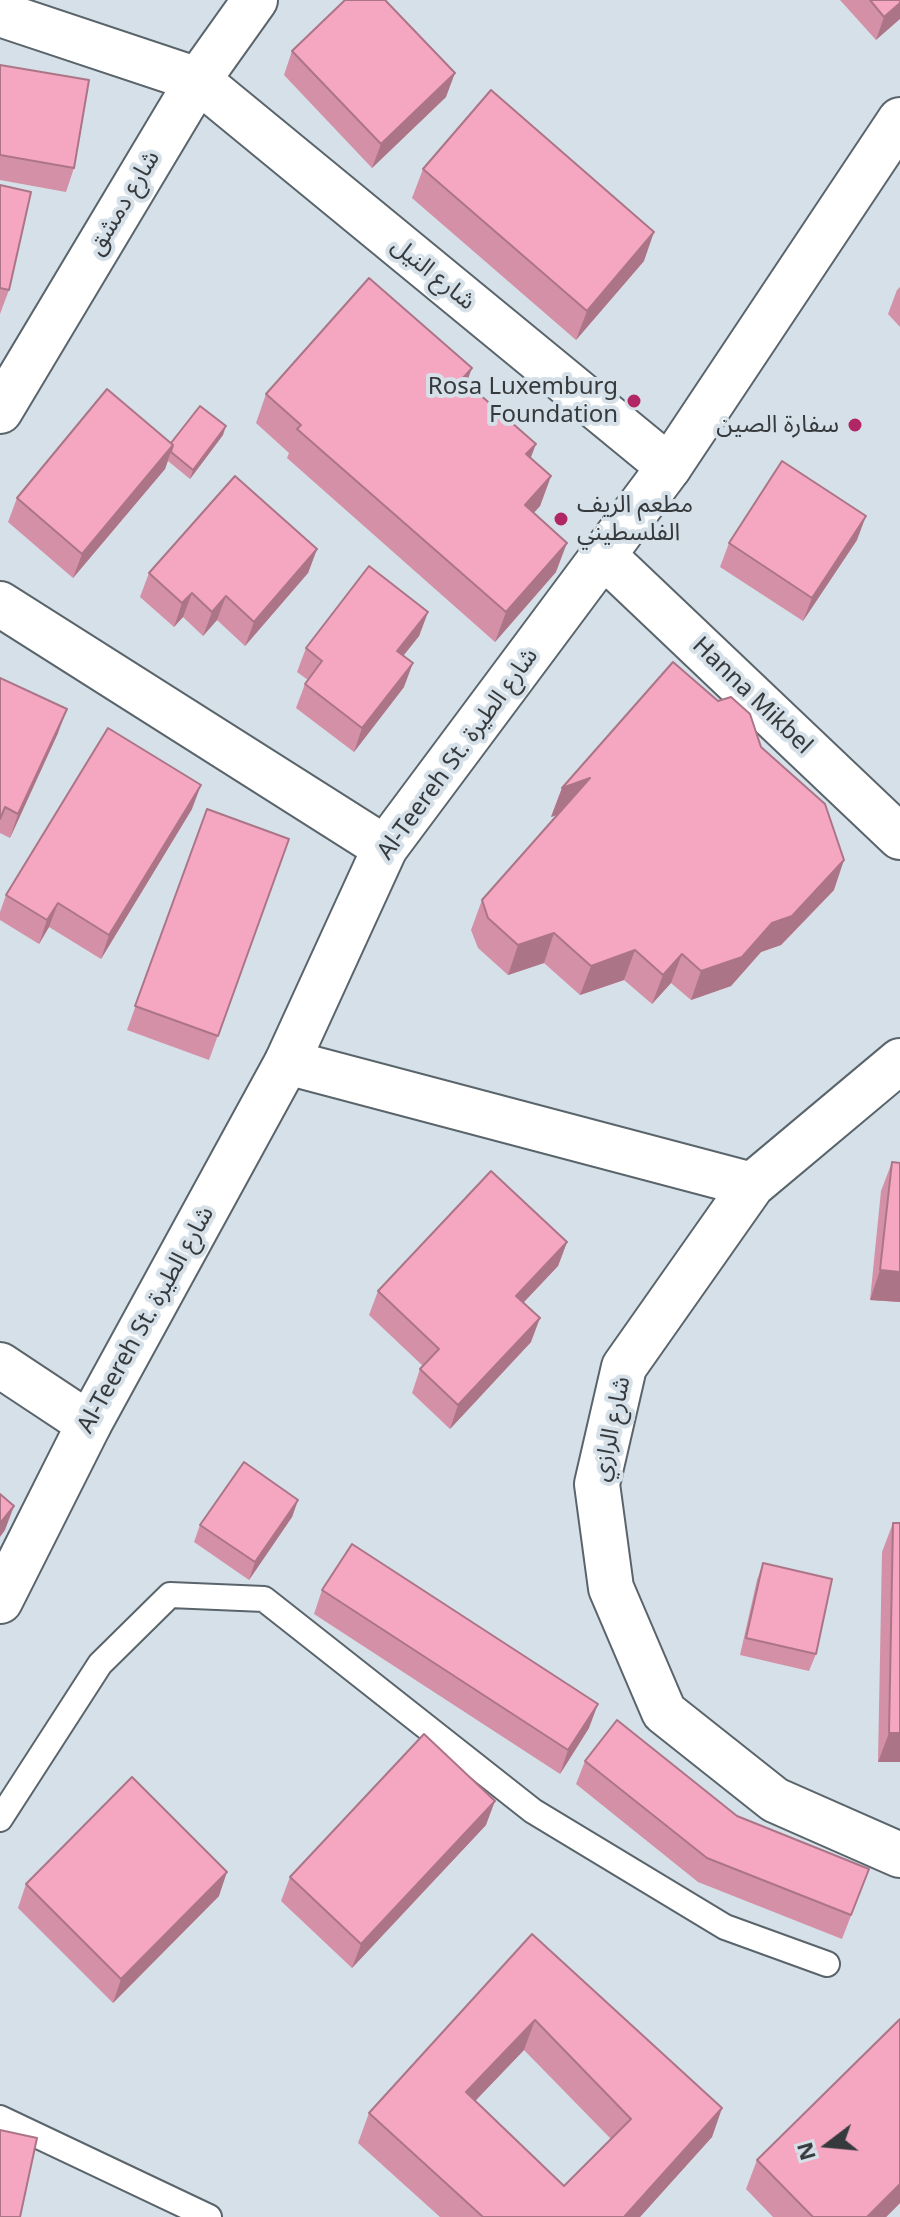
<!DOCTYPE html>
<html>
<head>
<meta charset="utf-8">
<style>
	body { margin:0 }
	#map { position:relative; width:900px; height:2217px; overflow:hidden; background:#d5e0e8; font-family:"Noto Sans",sans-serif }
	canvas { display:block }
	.north { position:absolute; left:788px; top:2105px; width:80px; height:80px; -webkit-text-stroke:6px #d5e0e8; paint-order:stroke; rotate:254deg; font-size:22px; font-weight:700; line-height:32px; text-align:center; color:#363a3d }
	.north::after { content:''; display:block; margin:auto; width:28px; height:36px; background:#363a3d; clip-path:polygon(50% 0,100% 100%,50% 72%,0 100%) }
</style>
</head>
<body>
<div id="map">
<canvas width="900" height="2217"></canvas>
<div class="north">N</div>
</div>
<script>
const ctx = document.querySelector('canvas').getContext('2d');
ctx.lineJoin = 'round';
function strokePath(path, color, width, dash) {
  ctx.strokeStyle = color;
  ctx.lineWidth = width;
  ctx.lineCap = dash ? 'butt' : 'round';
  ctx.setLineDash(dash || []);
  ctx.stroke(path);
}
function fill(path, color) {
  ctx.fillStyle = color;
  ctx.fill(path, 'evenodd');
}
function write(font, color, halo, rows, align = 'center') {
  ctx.font = font + ' "Noto Sans","Noto Sans Arabic",sans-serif';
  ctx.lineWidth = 8;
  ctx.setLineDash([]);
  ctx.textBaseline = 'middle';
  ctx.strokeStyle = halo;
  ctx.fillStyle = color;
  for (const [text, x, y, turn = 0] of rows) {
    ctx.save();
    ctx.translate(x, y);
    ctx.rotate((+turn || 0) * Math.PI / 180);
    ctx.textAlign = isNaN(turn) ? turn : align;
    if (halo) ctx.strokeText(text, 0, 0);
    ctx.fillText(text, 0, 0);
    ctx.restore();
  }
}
const service = new Path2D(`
	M0,1819L100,1664L170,1595L264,1599L533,1811L725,1927L827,1964
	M0,2118L209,2217`);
const minor = new Path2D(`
	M0,14L198,80L669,467
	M0,411L198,80L255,0
	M604,556L900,837
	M0,604L385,848
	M900,1061L752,1185L624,1367L597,1484L611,1588L664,1712L775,1800L900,1855
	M287,1062L752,1185
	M0,1365L89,1424`);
const secondary = new Path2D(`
	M0,1601L89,1424L287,1062L385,848L669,467L900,120`);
const wall = new Path2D(`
	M840,0H900L876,40Z
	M292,51L446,97L372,168L284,75Z
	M0,65L74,168L66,192L0,180Z
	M423,169L644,261L576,340L412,198Z
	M0,185L9,290L0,314Z
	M900,287V327L888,314L897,290Z
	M467,383L530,458L551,476L540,506L533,513L556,572L495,642L287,458L289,453L256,423L266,394Z
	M223,435L190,479L168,461L165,469L73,578L8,522L17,498L171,443Z
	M857,540L803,621L720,567L729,543Z
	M317,549L308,573L245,646L217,620L203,636L183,617L174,627L140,597L149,573Z
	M428,612L419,636L403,656L404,687L354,752L296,708L305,684L308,680L297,672L306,648Z
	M0,678L58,733L10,838L0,833Z
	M761,747L834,890L781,945L761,952L731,986L691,1000L671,983L652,1004L624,980L580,995L544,963L508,975L478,948L471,930L482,900L557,815L551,817L562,788Z
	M192,809L101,959L49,927L39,944L0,920V912L6,895Z
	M207,809L289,839L209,1060L127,1030Z
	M892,1162L900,1302L870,1300L881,1191Z
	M567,1242L558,1266L523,1303L531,1342L450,1429L412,1393L420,1369L423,1366L369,1315L378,1291Z
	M298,1500L292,1517L249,1580L194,1542L200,1525Z
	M893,1523H900V1762H878L882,1552Z
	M763,1563L816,1654L809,1671L740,1655L757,1580Z
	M322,1590L589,1728L560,1774L314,1614Z
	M585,1761L737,1816L869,1869L842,1939L698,1882L576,1784Z
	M486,1825L352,1968L281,1901L290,1877Z
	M26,1884L219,1896L113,2003L18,1908Z
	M532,1934L722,2108L712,2137L640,2217H440L358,2143L369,2113ZM524,2050L611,2139L564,2186L475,2101Z
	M900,2019V2203L886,2217H773L746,2189L757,2160Z`);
const shadedWall = new Path2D(`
	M900,3V19L876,40L884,17Z
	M455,73L446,97L372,168L381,144Z
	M654,232L644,261L576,340L587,311Z
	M472,368L461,398L462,379Z
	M226,426L223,435L190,479L193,470Z
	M536,444L525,473L526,454Z
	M173,445L165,469L73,578L82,554Z
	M551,476L540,506L514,535L525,505Z
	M866,516L857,540L803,621L812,598Z
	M567,543L556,572L495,642L506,612Z
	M317,549L308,573L245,646L254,622Z
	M192,593L183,617L174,627L182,603Z
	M226,596L217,620L203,636L212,612Z
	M428,612L419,636L388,675L397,651Z
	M413,663L404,687L354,752L362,728Z
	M67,709L58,733L10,838L18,814Z
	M590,778L579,807L551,817L562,788Z
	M201,785L192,809L101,959L109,935Z
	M844,860L834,890L781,945L761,952L731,986L691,1000L701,971L772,923Z
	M58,903L49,927L39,944L47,920Z
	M554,933L544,963L508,975L518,945Z
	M635,950L624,980L580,995L591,966Z
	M682,954L671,983L652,1004L663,975Z
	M567,1242L558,1266L507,1320L516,1296Z
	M880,1270L900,1272V1302L870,1300Z
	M540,1318L531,1342L450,1429L458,1405Z
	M298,1500L292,1517L249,1580L255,1562Z
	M14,1506L5,1530L0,1537V1523Z
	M598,1704L589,1728L560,1774L568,1750Z
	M889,1733H900V1762H878Z
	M495,1801L486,1825L352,1968L361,1944Z
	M227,1872L219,1896L113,2003L121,1979Z
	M535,2020L524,2050L455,2122L466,2092Z
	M722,2108L712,2137L640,2217H624Z
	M900,2184V2203L886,2217H867Z`);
const building = new Path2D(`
	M345,0H385L455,73L381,144L292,51Z
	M870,0H900V3L884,17Z
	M0,65L89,80L74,168L0,155Z
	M491,90L654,232L587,311L423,169Z
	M0,185L31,192L9,290L0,288Z
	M369,278L472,368L462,379L536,444L526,454L551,476L525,505L567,543L506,612L297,429L301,425L266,394Z
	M107,389L173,445L82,554L17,498Z
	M200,406L226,426L193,470L171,452L173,445L171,443Z
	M782,461L866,516L812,598L729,543Z
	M235,476L317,549L254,622L226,596L212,612L192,593L182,603L149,573Z
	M369,566L428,612L397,651L413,663L362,728L305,684L322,661L306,648Z
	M673,662L718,701L731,697L750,714L761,747L825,804L844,860L792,916L772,923L742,957L701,971L682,954L663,975L635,950L591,966L554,933L518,945L488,918L482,900L590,778L562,788Z
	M0,678L67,709L18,814L5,807L0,819Z
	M108,728L201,785L109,935L58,903L47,920L6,895Z
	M207,809L289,839L218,1036L135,1006Z
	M892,1162L900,1163V1272L880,1270Z
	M491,1171L567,1242L516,1296L540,1318L458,1405L420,1369L439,1349L378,1291Z
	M244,1462L298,1500L255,1562L200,1525Z
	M0,1494L14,1506L0,1523Z
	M893,1523H900V1733H889Z
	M352,1544L598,1704L568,1750L322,1590Z
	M763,1563L832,1579L816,1654L746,1638Z
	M617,1720L737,1816L869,1869L851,1915L707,1858L585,1761Z
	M424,1734L495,1801L361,1944L290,1877Z
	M132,1777L227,1872L121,1979L26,1884Z
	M532,1934L722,2108L624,2217H483L369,2113ZM535,2020L631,2119L564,2186L466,2092Z
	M900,2019V2184L867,2217H813L757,2160Z
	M0,2130L37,2138L20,2217H0Z`);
const markers = [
	[634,401,8,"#b12766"],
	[855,425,8,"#b12766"],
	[561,519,8,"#b12766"]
];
const streetNames = [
	["شارع دمشق",124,203,-59],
	["شارع النيل",433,274,39],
	["Hanna Mikbel",752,696,44],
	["Al-Teereh St. شارع الطيرة",458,754,-54],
	["Al-Teereh St. شارع الطيرة",146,1320,-61],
	["شارع الرازي",612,1429,-78]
];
const poiNames = [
	["Rosa Luxemburg",618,387],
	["Foundation",618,415],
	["سفارة الصين",839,425],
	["مطعم الريف",577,505,"left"],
	["الفلسطيني",577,533,"left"]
];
strokePath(service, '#5a646b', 28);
strokePath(minor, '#5a646b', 48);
strokePath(secondary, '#5a646b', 48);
strokePath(service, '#fff', 24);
strokePath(minor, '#fff', 44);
strokePath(secondary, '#fff', 44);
fill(wall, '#d390a6');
fill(shadedWall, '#ac7587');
fill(building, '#f5a7c1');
strokePath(building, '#ac7587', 2);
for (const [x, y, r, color] of markers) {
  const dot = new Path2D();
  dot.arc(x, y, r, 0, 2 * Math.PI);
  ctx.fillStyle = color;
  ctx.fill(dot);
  strokePath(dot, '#d5e0e8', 3);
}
write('24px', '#363a3d', '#d5e0e8', streetNames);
write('24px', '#363a3d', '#d5e0e8', poiNames, 'right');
</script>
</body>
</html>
